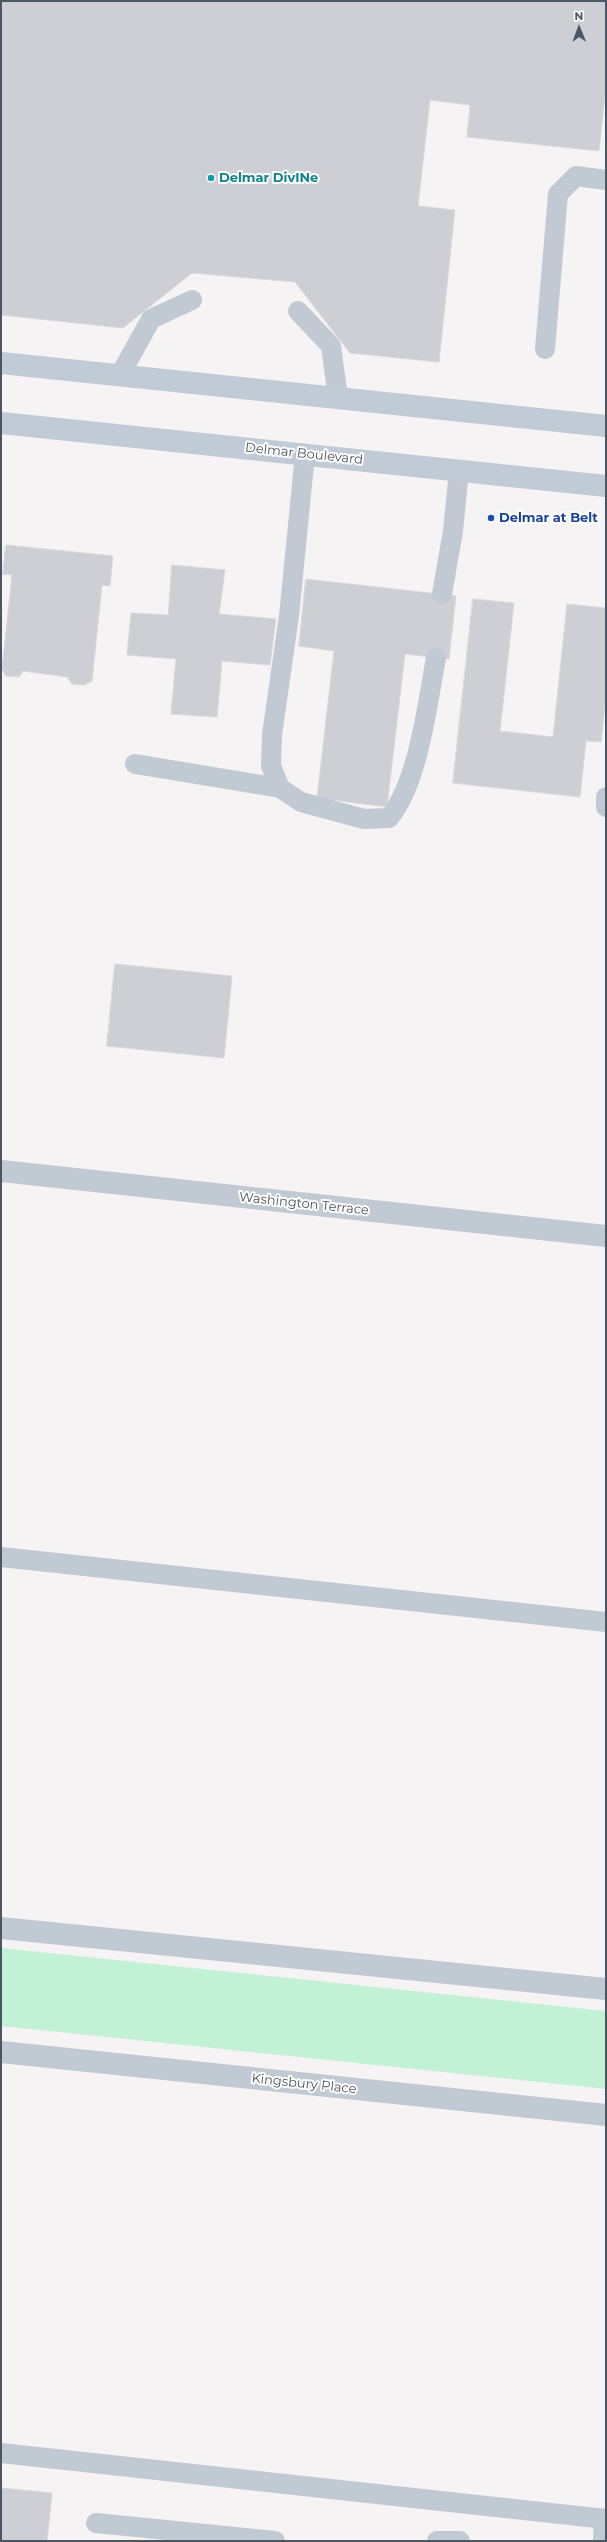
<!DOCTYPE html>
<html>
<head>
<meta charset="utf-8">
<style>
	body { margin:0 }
	#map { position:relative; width:607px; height:2542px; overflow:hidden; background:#f5f3f3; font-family:Montserrat,sans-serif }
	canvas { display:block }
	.frame { position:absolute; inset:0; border:2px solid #4a5661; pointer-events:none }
	.north { position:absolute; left:559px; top:8px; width:40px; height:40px; -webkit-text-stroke:3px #fff; paint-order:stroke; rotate:359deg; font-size:11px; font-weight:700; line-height:16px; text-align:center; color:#4a5661 }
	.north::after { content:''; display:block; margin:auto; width:14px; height:18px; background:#4a5661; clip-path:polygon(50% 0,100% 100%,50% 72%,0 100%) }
</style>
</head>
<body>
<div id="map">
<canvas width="607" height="2542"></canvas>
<div class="frame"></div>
<div class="north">N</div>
</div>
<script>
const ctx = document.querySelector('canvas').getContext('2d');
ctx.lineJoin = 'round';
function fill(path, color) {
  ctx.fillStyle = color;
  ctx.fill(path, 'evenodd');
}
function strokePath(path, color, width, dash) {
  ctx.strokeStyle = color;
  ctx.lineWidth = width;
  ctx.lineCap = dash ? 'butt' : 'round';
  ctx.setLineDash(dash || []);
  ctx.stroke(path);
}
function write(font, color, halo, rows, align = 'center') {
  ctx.font = font + ' Montserrat,sans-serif';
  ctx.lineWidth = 4;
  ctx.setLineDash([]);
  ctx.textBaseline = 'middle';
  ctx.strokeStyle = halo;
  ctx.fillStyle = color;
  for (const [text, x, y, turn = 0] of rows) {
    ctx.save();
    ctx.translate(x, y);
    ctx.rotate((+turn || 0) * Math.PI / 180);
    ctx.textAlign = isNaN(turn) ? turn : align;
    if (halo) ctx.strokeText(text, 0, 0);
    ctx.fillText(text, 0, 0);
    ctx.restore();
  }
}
const green = new Path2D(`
	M1,1948L606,2011V2089L1,2026Z`);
const building = new Path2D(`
	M1,1H606V86L599,151L467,137L470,105L430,100L418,206L455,210L439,362L350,353L295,282L192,273L123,328L1,315Z
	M6,545L113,556L110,586L102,585L92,681L84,685L72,684L67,677L23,671L19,677L6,676L2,669L12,575L3,574Z
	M172,565L225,570L219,614L276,619L270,665L222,661L217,717L171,714L176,659L127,655L131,613L168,615Z
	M306,579L456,596L449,659L405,654L387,807L317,798L334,651L299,646Z
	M473,599L514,603L500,731L553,737L567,604L606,608V697L601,742L586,741L580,797L453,783Z
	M115,964L232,976L224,1058L107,1046Z
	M1,2488L52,2493L47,2541H1Z`);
const lane = new Path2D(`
	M298,311L331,346L338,398
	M545,349L558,194L576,176L606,180
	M120,375L151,319L192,300
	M305,454L289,616L272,735L271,766L280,788L301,802L364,819L389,818C419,781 427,705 436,658
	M442,594L453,531L459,471
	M135,764L280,788
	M606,797V807
	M1,1557L606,1622
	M1,2453L606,2519
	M96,2523L275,2541
	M437,2541H460
	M603,2541L604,2519`);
const street = new Path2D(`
	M1,1171L606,1236
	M1,1928L606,1989
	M1,2052L606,2115`);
const secondary = new Path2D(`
	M1,363L606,426
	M1,423L606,486`);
const markers = [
	[211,178,4,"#0f9aa8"],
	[491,518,4,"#1a4fb4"]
];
const cultureNames = [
	["Delmar DivINe",219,178]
];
const streetNames = [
	["Delmar Boulevard",304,454,6],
	["Washington Terrace",304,1204,6],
	["Kingsbury Place",304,2084,6]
];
const transitNames = [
	["Delmar at Belt",499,518]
];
fill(green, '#c3f1d5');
fill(building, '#cdcfd5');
strokePath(building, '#d7d9de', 1);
strokePath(lane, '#c1cad2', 20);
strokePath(street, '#c1cad2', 22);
strokePath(secondary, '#c1cbd6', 22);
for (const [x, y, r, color] of markers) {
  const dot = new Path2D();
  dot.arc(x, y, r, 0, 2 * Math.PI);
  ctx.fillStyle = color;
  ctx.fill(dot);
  strokePath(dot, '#fff', 1.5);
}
write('bold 13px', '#0d838f', '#fff', cultureNames, 'left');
write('13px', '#4a5661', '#fff', streetNames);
write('bold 13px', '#164399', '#fff', transitNames, 'left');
</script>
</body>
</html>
